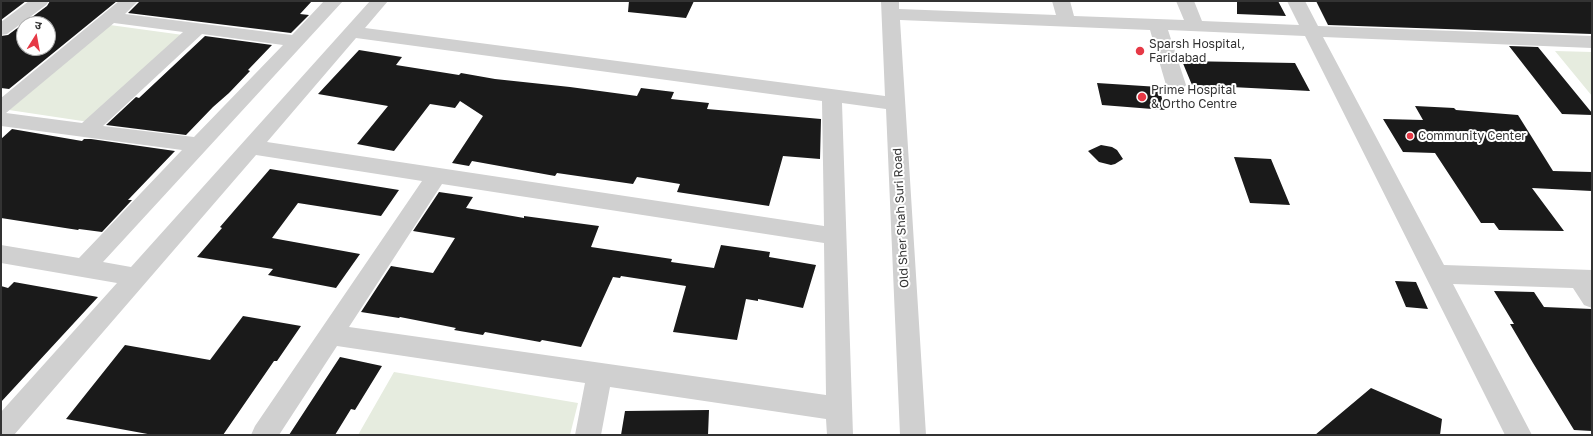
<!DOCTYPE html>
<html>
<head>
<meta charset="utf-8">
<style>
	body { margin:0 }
	#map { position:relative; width:1593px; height:436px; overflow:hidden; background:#fff; font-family:"Golos Text","Noto Sans Devanagari",sans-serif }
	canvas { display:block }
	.frame { position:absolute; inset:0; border:2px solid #333; pointer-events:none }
	.north { position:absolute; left:16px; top:16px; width:40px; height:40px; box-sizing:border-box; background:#fff; border:1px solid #adadad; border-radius:50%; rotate:11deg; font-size:11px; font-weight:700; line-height:16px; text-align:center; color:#333 }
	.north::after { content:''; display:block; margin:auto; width:14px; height:18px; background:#e63946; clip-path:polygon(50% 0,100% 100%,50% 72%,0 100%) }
</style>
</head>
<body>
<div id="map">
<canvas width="1593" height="436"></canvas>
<div class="frame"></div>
<div class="north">उ</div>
</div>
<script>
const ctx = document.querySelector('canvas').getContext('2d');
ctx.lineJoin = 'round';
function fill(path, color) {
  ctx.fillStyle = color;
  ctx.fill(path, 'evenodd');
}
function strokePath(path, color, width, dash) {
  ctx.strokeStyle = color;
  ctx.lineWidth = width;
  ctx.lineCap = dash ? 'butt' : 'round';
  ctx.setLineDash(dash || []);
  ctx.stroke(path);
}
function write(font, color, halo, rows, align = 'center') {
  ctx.font = font + ' "Golos Text",sans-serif';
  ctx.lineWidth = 4;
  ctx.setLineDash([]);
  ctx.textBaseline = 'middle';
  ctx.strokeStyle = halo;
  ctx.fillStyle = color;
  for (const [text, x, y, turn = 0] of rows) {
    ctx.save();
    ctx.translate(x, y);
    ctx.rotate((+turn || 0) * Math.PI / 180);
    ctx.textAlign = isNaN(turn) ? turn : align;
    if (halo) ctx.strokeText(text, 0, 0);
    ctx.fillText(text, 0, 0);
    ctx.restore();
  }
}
const green = new Path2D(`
	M110,25L183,35L89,122L9,110Z
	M1555,51L1592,52V96Z
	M394,372L578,403L570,435H358Z`);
const building = new Path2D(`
	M1,1H26L1,20Z
	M50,1H117L9,89L1,88V36L8,35L47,6ZM24,24H48V48H24Z
	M140,1H312L300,14L309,15L291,33L128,13Z
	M629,1H694L686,18L628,12Z
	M1237,1H1278L1286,16L1237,14Z
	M1316,1H1592V34L1328,25Z
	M205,36L272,45L248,70L250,71L229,93L213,107L186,135L106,125L136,97L139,98Z
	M1509,46L1538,47L1592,113V115L1562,114Z
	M359,50L402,57L396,65L459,75L461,73L495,79L570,87L637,96L641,88L674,92L671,99L709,103L707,109L821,119L820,159L783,156L769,206L677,192L680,184L637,177L633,184L557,173L555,176L472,161L469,166L452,163L483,116L460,101L455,108L430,104L394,151L357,144L388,106L318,94Z
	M1182,61L1295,63L1310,91L1192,85Z
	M1097,83L1159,87L1165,110L1102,105Z
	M1415,106L1454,108L1456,110L1518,115L1553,171L1592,172V191L1532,188L1564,231L1499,230L1494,223H1481L1435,153L1403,152L1383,119L1423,120Z
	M12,129L82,141L84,139H91L175,151L128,200H132L102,232L79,229L78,230L1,218V139Z
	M1101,145L1112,147L1117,150L1123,159L1115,164L1111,165L1099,162L1088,151Z
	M1234,157L1271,159L1290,205L1250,203Z
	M270,169L399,190L381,216L298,203L272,238L360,254L336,288L268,275L273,269L197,257L222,228L220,227Z
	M439,192L473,197L466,208L524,218V216L599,226L591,247L672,259L671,262L714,268L721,245L770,252L769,257L816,265L803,308L758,299V301L746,299L737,340L673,332L686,286L621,276L620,278L613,277L581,347L542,340L540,342L485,332L483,335L454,330L456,328L400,317L399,318L361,312L391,266L433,273L455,238L413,231Z
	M1395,281L1416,282L1428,309L1406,307Z
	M14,282L98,297L1,402V286L8,288Z
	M1494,291L1534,292L1544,307L1592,309V431L1574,430L1533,363L1510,324H1514Z
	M243,316L301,326L277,361H274L223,435H153L66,419L125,345L210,360Z
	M340,357L382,366L355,410L351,409L335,435H289Z
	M1371,388L1442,419L1440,435H1315Z
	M709,410L708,435H621L625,411Z`);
const minor = new Path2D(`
	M29,1H49L46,5L7,34L1,35V22Z
	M119,1H138L125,14L292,35L324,1H343L103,262L131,267L370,1H388L365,28L885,96L881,1H899V9L1056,15L1052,1H1070L1074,16L1184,20L1176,1H1194L1202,21L1299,25L1287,1H1305L1318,26L1592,36V48L1323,37L1444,265L1592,270V308L1584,305L1573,288L1453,284L1532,435H1505L1305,36L1168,30L1186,85L1183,89L1176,91L1169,89L1166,85L1150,30L900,20L926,435H900L886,109L842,103L853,435H827L826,419L610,387L601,435H575L585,383L337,346L279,435H251L255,426L422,181L256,155L14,435H1V412L117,283L1,263V245L79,258L182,150L1,126V98ZM114,23L183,32L82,123L6,113ZM202,34L283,45L194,137L103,126ZM356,38L822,101L824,226L267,142ZM442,184L824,243L826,395L349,327Z`);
const markers = [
	[1140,51,5,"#e63946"],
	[1142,97,5,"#e63946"],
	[1410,136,4,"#e63946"]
];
const poiNames = [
	["Sparsh Hospital,",1149,44],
	["Faridabad",1149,58],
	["Prime Hospital",1151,90],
	["& Ortho Centre",1151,104],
	["Community Center",1418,136]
];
const streetNames = [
	["Old Sher Shah Suri Road",901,218,-93]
];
fill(green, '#e6ecdf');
fill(building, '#1a1a1a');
fill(minor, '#d0d0d0');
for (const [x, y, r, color] of markers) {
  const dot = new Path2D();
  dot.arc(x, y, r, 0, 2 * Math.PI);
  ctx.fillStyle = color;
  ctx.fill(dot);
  strokePath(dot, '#fff', 1.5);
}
write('12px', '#333', '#fff', poiNames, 'left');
write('12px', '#333', '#fff', streetNames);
</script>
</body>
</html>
